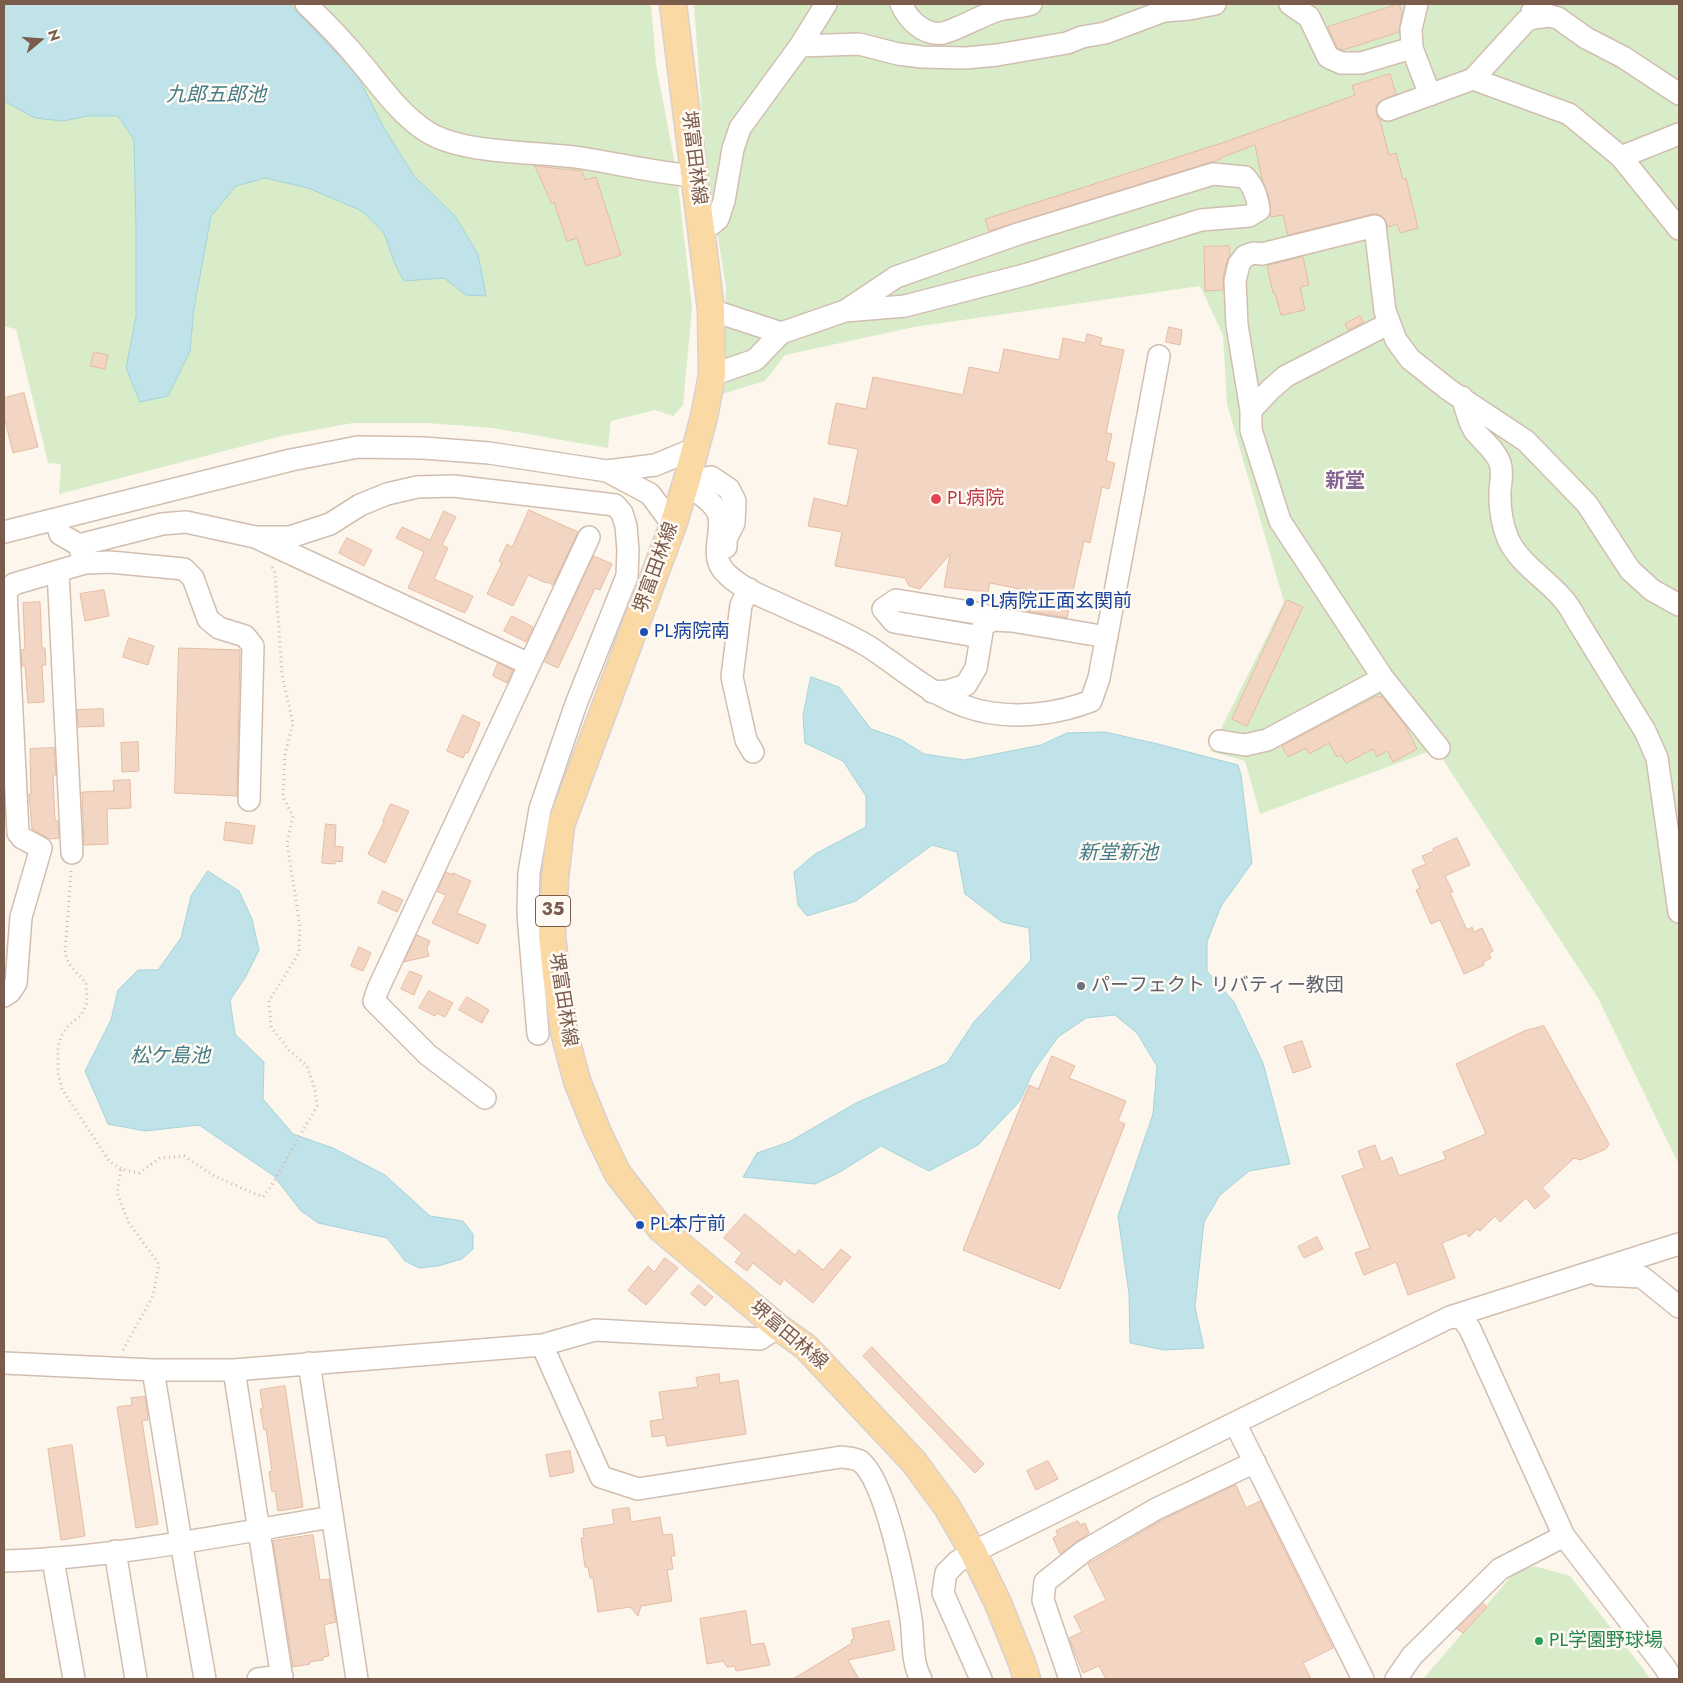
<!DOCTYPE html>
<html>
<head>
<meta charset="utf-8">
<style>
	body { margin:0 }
	#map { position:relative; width:1683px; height:1683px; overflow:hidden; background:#fdf6ec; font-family:Jost,sans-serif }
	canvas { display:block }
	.frame { position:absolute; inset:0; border:5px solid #7a5c4d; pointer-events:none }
	.north { position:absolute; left:15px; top:15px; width:50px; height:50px; -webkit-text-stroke:4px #fffaf3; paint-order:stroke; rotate:72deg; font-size:14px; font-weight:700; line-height:20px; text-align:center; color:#7a5c4d }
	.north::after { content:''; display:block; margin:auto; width:18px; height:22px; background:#7a5c4d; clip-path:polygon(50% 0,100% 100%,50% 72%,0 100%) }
</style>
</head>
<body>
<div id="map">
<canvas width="1683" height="1683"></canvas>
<div class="frame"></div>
<div class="north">N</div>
</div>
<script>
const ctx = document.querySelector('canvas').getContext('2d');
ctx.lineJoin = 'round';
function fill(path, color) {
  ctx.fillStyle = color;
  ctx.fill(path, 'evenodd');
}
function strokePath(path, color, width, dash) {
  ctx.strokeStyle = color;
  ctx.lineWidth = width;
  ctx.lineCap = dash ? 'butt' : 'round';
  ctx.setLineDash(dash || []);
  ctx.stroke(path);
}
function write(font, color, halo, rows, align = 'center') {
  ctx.font = font + ' Jost,"Noto Sans JP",sans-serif';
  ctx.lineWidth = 5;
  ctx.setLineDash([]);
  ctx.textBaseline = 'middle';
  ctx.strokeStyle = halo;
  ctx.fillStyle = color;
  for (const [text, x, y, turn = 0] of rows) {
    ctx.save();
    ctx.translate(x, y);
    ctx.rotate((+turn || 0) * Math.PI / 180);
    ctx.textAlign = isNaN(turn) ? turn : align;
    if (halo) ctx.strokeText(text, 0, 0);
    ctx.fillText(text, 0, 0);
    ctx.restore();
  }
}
const green = new Path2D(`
	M4,4H651L656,64L677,175L692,307L683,405L673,416L655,410L611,421L608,448L493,428L427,423H353L282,436L59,494L61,464L48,463L16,329L4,326Z
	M694,4H1679V1165L1598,998L1436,749L1260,814L1245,761L1210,751L1284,602L1227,404L1223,335L1200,286L914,327L785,355L765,381L722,394L726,287L705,158Z
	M1534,1566L1570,1576L1642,1667L1650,1679H1423L1514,1573Z`);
const water = new Path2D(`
	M4,4H289L356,73L384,128L414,176L455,216L478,254L486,296L466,295L444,278L404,281L395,264L384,233L362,211L308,188L265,178L236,186L211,216L194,308L190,351L168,396L140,402L126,368L136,316V228L134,140L118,116H87L63,121L35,118L4,101Z
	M811,677L839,687L871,729L900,739L924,754L965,760L1041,745L1067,733L1105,732L1158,744L1238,765L1241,775L1252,863L1221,906L1207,942V971L1234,1002L1263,1063L1290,1164L1249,1171L1220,1195L1204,1222L1195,1307L1204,1348L1164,1350L1130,1343L1129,1294L1118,1216L1153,1114L1157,1066L1137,1033L1115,1015L1086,1018L1058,1037L1033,1072L1020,1101L978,1145L929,1171L881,1146L840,1172L815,1184L743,1177L757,1153L789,1142L856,1103L947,1063L974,1022L1031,960L1029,928L1002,922L965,894L957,852L932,845L856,901L807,916L798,905L794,872L815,854L866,827V796L843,761L805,743L803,716Z
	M208,871L239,891L252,919L259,950L245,978L230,1000L235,1034L264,1062L263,1099L293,1134L333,1148L385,1175L430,1216L463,1221L473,1234V1249L462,1259L438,1266L419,1268L405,1261L387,1238L318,1223L300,1210L274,1176L199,1125L145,1131L108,1124L85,1071L111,1020L118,990L138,970H158L181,938L191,896Z`);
const building = new Path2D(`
	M1399,4L1402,13L1399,32L1343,50L1337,48L1328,27Z
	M1390,74L1396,94L1379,102L1376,107V114L1380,120L1389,155L1396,153L1403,179L1406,178L1418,228L1400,233L1397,224L1388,227L1384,218L1378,214H1373L1288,235L1283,215L1271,217L1269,198L1262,179L1255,145L1220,158L1221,159L989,231L985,219L1228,141L1355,95L1352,86Z
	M535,166L582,171L585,180L596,177L621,255L586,266L577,238L567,241L554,202L552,203Z
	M1229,246L1230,255L1227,261L1223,278V290L1205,291L1204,247Z
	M1303,257L1309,285L1300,287L1305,310L1281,315L1275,293H1273L1267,266Z
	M1360,316L1364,322L1348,330L1345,324Z
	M1169,327L1182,330L1180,345L1166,342Z
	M1087,334L1102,338L1100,345L1124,350L1106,433L1112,434L1106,461L1115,463L1109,489L1102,487L1090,543L1084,541L1067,618L1016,609L1020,589L990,583L988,592L944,587L950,554L920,589L909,586L905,578L835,566L842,532L808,526L814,498L847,506L858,449L828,444L836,403L866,409L873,377L963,395L969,367L999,373L1004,349L1059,360L1063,338L1085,343Z
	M94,352L108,355L105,369L91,366Z
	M24,393L38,447L13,453L4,416V398Z
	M529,510L578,532L553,585L547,582L546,583L528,575L513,606L487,594L502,563L499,561L507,544L512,547Z
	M444,511L456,517L442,545L448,548L434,579L473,596L465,613L408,588L424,552L396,538L402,527L430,540Z
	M347,538L372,550L364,566L339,553Z
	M594,556L612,564L600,590L595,588L558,668L545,662Z
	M104,590L109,616L85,621L80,594Z
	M1287,600L1303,607L1247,726L1232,719Z
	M40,602L42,648H45L46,665H42L44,702L28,703L25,666H22L21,650L25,649L23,603Z
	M512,616L533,627L526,642L504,631Z
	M129,638L154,646L148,665L123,657Z
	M179,648L240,650L237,796L175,793Z
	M498,663L513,670L507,683L493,676Z
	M1377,696L1382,697L1405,725L1417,749L1393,762L1387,751L1377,757L1373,749L1346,763L1341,755L1337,757L1329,743L1309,754L1306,748L1288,757L1282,746Z
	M103,709L104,726L78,727L77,710Z
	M463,715L480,723L468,753L466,752L463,758L447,751Z
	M138,742L139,771L122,772L121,743Z
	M54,748L56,775H53L55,821H58L59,838L49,839L32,829L29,794H31L30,749Z
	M130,780L131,808L107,809L108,844L84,845L82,792L114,791L113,781Z
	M391,804L409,811L385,863L368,854L384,822L383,821Z
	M226,822L255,826L252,844L224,840Z
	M326,824L336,825L335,846L343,847L342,862L335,861V864L322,863Z
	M1457,838L1470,865L1445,876L1453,892L1450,893L1467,930L1472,927L1474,932L1482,928L1493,951L1489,953L1491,958L1483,962L1484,965L1464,974L1440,920L1431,924L1416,890L1420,888L1412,870L1426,864L1422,856L1434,851L1433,849Z
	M446,872L453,875V873L471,881L457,913L486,925L478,944L432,923L446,895L438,892Z
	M383,891L403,900L397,912L378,903Z
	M417,935L430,941L427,948L429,956L404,962Z
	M359,947L371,953L363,971L351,966Z
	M410,971L422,976L414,995L401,989Z
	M429,991L453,1003L445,1017L437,1013L435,1016L419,1008Z
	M467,997L489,1010L482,1023L459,1010Z
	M1544,1026L1609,1144L1606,1149L1580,1160L1574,1158L1542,1188L1550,1196L1535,1209L1526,1198L1500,1222L1495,1216L1480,1231L1477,1229L1469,1237L1466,1233L1442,1243L1455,1278L1408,1295L1396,1262L1364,1275L1355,1253L1370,1248L1342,1176L1364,1168L1358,1151L1375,1145L1381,1162L1392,1157L1399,1176L1446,1159L1443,1152L1486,1134L1456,1064L1524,1031Z
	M1302,1041L1311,1067L1293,1073L1284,1047Z
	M1052,1056L1075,1066L1069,1078L1126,1101L1118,1121L1125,1124L1060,1289L963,1250L1029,1085L1038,1089Z
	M745,1214L795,1255L799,1250L823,1270L841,1249L851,1257L813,1303L784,1279L780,1285L753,1263L747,1271L735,1262L742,1253L724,1238Z
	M1317,1237L1323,1249L1304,1258L1298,1247Z
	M665,1258L678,1268L646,1305L628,1290L648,1266L654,1272Z
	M699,1285L713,1297L705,1306L691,1294Z
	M872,1347L984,1464L975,1473L863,1356Z
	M719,1374L720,1383L738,1380L746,1434L667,1446L665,1435L652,1437L650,1421L663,1419L659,1392L698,1387L696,1378Z
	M285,1386L303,1507L278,1511L275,1491L272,1492L269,1472L272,1471L266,1429L264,1430L260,1409H263L260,1390Z
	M145,1397L148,1420L142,1421L158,1524L136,1528L117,1407L132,1405L131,1398Z
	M72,1445L85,1536L61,1540L48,1449Z
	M570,1451L574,1472L550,1477L546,1455Z
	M1048,1461L1058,1479L1036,1490L1027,1471Z
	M1236,1485L1246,1508L1260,1501L1333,1648L1303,1663L1311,1679H1106L1099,1666L1083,1673L1069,1638L1082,1632L1074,1616L1106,1600L1088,1564L1162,1520Z
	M629,1508L631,1522L660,1517L663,1535L672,1534L675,1556H671L673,1569L667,1570L672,1601L641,1606L638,1616L630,1607L598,1612L593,1578H590L588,1567H585L581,1538H584L583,1529L614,1524L612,1510Z
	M1078,1521L1080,1525L1085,1523L1089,1533L1060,1554L1053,1538L1058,1535L1056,1531Z
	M313,1535L320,1580L329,1579L336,1622L324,1625L329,1656L323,1657V1660L309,1662L310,1664L293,1667L273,1541Z
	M1483,1603L1487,1607L1463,1633L1457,1629Z
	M746,1611L751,1645L764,1643L770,1665L736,1671L735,1666L727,1667L723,1661L707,1664L700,1619Z
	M889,1621L895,1650L848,1660L859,1679H793L852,1643L851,1640L854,1639L852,1629Z`);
const path = new Path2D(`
	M71,871L65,954L69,964L86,983L87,1003L81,1015L67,1027L61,1037L58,1047V1073L62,1089L109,1161L121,1169
	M123,1350L153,1296L159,1264L129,1223L117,1193L121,1169L139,1173L160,1158L184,1156L216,1177L263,1197L270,1188L317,1106L315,1090L307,1066L289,1050L271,1027L269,1001L299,953L300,926L287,843L293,816L283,797L285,754L293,723L282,675L275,573L271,565`);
const minor = new Path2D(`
	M306,4C326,23 345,43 363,65C382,88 400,114 426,131C462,155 538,151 582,158C620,164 657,173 695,176
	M901,4C908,19 923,36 943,33C956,30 979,17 993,12C1006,7 1019,8 1031,4
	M1290,4L1309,17L1328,57L1341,63H1361L1412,48L1430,95
	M1533,18L1550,16L1558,18L1586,38L1623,57L1679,94
	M800,46L859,44L898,54L922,57L966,58L997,55L1067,43L1082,37L1105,33L1164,11L1189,9L1215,4
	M1412,48L1411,29L1417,4
	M1473,79L1569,114L1621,157L1679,229
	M1388,110L1473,79L1526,21L1533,18L1532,12L1542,4
	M1621,157L1679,134
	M701,226L712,224L718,219L724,201L733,149L740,128L800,46L826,4
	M711,310L781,333
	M712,375L755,360L781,333L845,311L905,306L1028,274L1201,220L1249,216L1259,210C1257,196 1254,187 1245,177L1213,174L1018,234L896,277L845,311
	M1462,397C1466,408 1468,421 1474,430C1482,441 1495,449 1500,463C1504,475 1499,486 1500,497C1500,511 1503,527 1508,539C1523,571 1560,585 1575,617L1645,731L1657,758L1679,912
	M1251,410L1271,389L1286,376L1388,324
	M607,471L650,494L673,525
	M686,483C695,490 712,501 717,511C726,527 709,553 723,570C737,586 758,595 777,603C806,617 839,629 866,645C875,650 883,657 891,662C922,685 952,707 991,713C1024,718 1060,713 1091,701L1099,678L1159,356
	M686,483L711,477L729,489L735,501L734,523L726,539V547
	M56,519L60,534L79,545L83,558
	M4,532L291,460L358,447L423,448L489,453L607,471L655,465L694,449
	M255,537H290L330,524L360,505L387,494L417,487L453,486L615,505L622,513L626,526L628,550L627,576L576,704L540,809L529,873L528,914L538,1034
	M79,545L162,524L186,522L255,537L529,664
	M58,571L72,853
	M749,589L741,605L732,677L746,740L753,752
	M981,637L894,622L883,609L896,600L982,614L992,620
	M932,692L948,691L966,685L976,668L983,626L992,620L1012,621L1107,637
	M1220,741L1245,745L1267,740L1383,678
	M1439,748L1383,678L1280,521L1251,430V410L1237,325L1235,281L1239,264L1245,256L1254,253L1262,254L1375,226L1385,311L1396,340L1410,359L1449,390L1526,441L1587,504L1630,570L1652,590L1679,605
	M4,996L10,992L16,983L21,917L41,848L22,838L18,833L6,591L14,584L85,563L110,562L184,569L193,578L208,619L219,628L245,636L253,646L249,800
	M485,1098L428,1055L374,1001L378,989L589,537
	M1598,1275L1642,1277L1679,1307
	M1450,1317L1462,1318L1470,1329L1564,1536L1664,1666L1672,1679
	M542,1345L601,1477L638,1489L841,1457C847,1458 855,1458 860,1461C886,1481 906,1586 911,1619C914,1639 911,1661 921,1679
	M4,1363L153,1370H234L542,1345L595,1330L760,1339L778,1327
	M309,1363L357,1679
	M153,1370L181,1542L205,1679
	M234,1370L282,1679
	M1235,1423L1363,1679
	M115,1551L136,1679
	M53,1560L74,1679
	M4,1561C114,1558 224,1535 332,1517
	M258,1679L282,1676
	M981,1679L943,1593L946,1573L957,1562L973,1552L1450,1317L1679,1244
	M1070,1679L1043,1600L1045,1582L1084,1551L1156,1509L1255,1462
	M1396,1679L1412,1656L1500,1569L1564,1536`);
const major = new Path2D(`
	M673,4L711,310L712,375L704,417L686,483L673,525L561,825L555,879L552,935L556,975L564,1032L577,1081L598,1133L618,1174L661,1229L778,1327L806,1347L914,1462L947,1507L973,1552L997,1601L1022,1663L1027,1679`);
const markers = [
	[936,499,6,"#e0444e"],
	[970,602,5,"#1a4fb4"],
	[644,632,5,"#1a4fb4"],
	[1081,986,5,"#6b7280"],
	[640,1225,5,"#1a4fb4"],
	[1539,1641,5,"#2e9e5b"]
];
const shields = [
	[553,911,35]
];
const shieldNames = [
	["35",553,911]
];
const streetNames = [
	["堺富田林線",693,158,83],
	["堺富田林線",657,568,-70],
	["堺富田林線",562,1000,81],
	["堺富田林線",788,1336,40]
];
const healthNames = [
	["PL病院",947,499]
];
const transitNames = [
	["PL病院正面玄関前",980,602],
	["PL病院南",654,632],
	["PL本庁前",650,1225]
];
const worshipNames = [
	["パーフェクト リバティー教団",1091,986]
];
const leisureNames = [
	["PL学園野球場",1549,1641]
];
const waterNames = [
	["九郎五郎池",216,96],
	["新堂新池",1118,854],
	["松ケ島池",170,1057]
];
const neighbourhoodNames = [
	["新堂",1345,482]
];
fill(green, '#d8ecc9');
fill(water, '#bfe3e8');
strokePath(water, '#a5d3da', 1);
fill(building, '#f3d5c3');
strokePath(building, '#e6bba3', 1);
strokePath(minor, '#d1beb0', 24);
strokePath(major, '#dad1cd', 29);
strokePath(path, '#d9b8a5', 3, [1, 4]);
strokePath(minor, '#fff', 21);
strokePath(major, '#fbd9a5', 26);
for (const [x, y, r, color] of markers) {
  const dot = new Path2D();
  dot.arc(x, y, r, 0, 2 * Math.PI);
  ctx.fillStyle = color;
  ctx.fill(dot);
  strokePath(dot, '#fffaf3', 2);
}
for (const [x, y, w] of shields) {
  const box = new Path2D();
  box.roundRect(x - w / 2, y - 15.5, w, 31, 4);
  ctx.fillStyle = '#fffaf3';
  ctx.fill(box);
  strokePath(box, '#7a5c4d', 1);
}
write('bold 18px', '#7a5c4d', null, shieldNames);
write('19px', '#7a5c4d', '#fffaf3', streetNames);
write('19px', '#be3a42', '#fffaf3', healthNames, 'left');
write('19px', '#164399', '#fffaf3', transitNames, 'left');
write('19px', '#5b616d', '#fffaf3', worshipNames, 'left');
write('19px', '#27864d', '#fffaf3', leisureNames, 'left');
write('italic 20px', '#437c86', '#fffaf3', waterNames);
write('bold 20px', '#846695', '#fffaf3', neighbourhoodNames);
</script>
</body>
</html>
